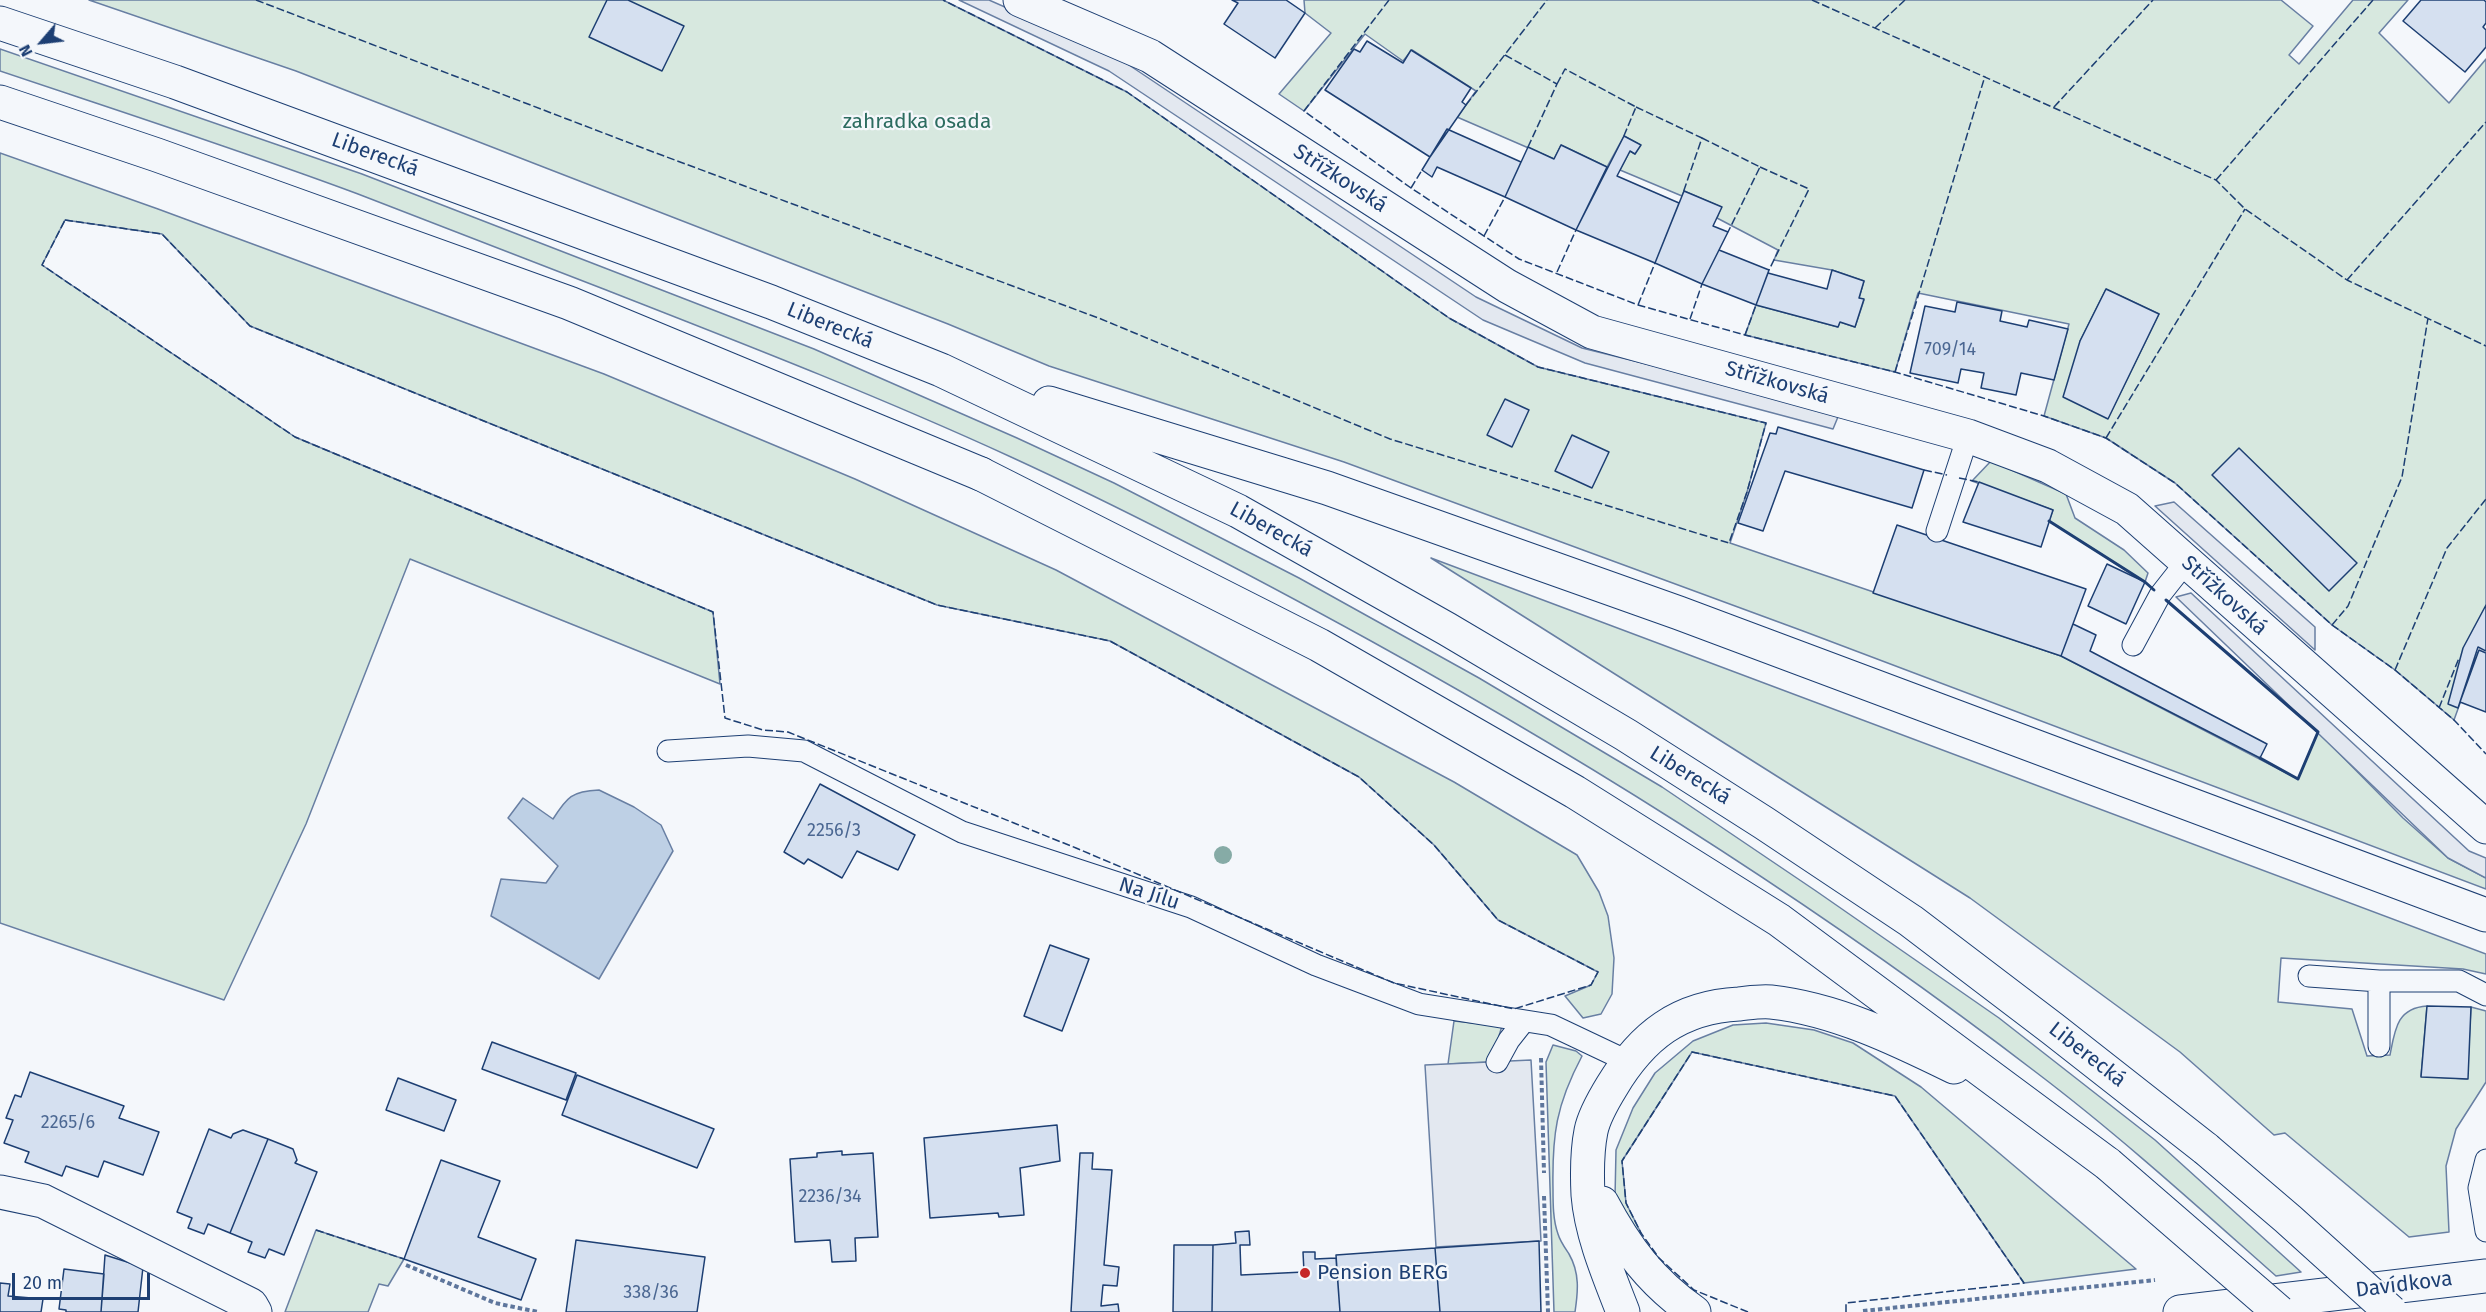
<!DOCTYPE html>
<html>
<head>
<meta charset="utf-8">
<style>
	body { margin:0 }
	#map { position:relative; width:2486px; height:1312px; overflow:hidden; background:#f4f7fb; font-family:"Fira Sans",sans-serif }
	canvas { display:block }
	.north { position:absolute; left:12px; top:12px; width:60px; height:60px; -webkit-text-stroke:4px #f4f7fb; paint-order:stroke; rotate:242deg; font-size:16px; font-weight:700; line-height:24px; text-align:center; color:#1d3f73 }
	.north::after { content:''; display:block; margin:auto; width:21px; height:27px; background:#1d3f73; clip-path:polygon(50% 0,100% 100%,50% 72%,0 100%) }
	.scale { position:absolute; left:12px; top:1273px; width:138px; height:27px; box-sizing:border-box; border:3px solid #1d3f73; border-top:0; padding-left:8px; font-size:18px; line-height:21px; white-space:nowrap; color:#1d3f73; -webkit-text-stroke:4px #f4f7fb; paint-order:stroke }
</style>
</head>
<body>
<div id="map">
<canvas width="2486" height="1312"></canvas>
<div class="north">N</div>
<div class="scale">20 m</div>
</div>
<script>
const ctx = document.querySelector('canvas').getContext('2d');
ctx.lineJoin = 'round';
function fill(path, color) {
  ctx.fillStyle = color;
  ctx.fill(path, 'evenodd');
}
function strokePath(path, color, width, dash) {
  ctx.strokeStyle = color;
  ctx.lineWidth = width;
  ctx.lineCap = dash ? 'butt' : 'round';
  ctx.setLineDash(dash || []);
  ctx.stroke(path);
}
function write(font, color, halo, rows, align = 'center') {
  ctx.font = font + ' "Fira Sans",sans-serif';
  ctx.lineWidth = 4.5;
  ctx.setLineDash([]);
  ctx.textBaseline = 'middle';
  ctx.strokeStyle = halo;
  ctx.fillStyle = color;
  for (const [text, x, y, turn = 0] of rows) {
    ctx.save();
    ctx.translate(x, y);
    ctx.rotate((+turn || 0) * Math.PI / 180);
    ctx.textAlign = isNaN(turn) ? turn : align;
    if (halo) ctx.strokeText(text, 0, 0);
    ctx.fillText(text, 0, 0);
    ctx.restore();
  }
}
const green = new Path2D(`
	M89,0H943L1127,92L1449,318L1538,367L1766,423L1747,492L1730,543L2061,656L2298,779L2318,732L2403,818L2448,858L2486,878V889L1803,631L1344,462L1049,366L948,324L296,71Z
	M1304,0H2281L2313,26L2289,55L2299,64L2353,0H2408L2379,33L2449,103L2486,59V623L2469,649L2478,653L2454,720L2395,670L2332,625L2175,483L2106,438L2044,416L2069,324L1918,293L1895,372L1745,335L1756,305L1838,327L1840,322L1855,327L1864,300L1859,298L1864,281L1832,270L1774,260L1778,250L1717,218L1721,207L1684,191L1682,196L1620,170L1630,151L1635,154L1640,145L1624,136L1607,167L1561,145L1554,159L1457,117L1476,91L1412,50L1403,61L1365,34L1304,111L1279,94L1331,33L1305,13ZM2106,289L2159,314L2108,418L2080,341Z
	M0,49L362,174L814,349L1017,438L1114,483L1299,578L1479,678L1662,787L1816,891L1999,1018L2155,1140L2301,1272L2276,1276C2198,1207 2120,1136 2037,1073C1827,912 1603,769 1371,641C1253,576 1133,513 1011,457C876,395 739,342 601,288C520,257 439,225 358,194C240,150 119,111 0,71Z
	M0,153L158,209L604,374L855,479L1056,570L1454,782L1577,855L1599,892L1608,916L1614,958L1612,994L1601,1014L1583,1018L1565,996L1591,985L1598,972L1498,920L1434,845L1359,777L1110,641L937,605L250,326L162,234L65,220L42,265L295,437L713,612L720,684L410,559L306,824L224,1000L0,923Z
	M1991,461L2066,494L2075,518L2124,550L2148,573L2145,582L2049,521L2053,510L1972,481Z
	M1431,558L2486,954V974L2463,969L2281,958L2278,1002L2352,1009L2367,1056L2390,1055C2395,1029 2397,1008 2427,1006L2421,1076L2467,1079L2471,1007L2486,1011V1082L2456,1129L2446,1166L2449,1232L2409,1237L2285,1133L2274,1135L2180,1052L1970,898Z
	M1454,1021L1502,1026L1491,1062L1448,1064Z
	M1766,1023L1814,1030L1853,1043L1921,1087L2136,1269L2024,1283L1895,1096L1692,1052L1622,1161L1626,1203L1641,1233L1635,1235L1615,1198L1616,1150L1633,1108L1655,1073L1693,1041L1733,1025Z
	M1553,1045L1576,1051L1582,1056C1556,1105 1552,1135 1553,1189C1553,1204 1553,1220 1558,1234C1560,1241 1565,1248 1569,1254C1580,1273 1578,1292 1575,1312H1554L1546,1062Z
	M316,1230L404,1259L388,1286L379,1284L368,1312H285Z`);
const parking = new Path2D(`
	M959,0H989L1114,55L1476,297L1582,348L1840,412L1833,429L1585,363L1483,320L1109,71Z
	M2174,502L2315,627V650L2155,506Z
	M2191,593L2469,851L2486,858V878L2448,858L2176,597Z
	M1531,1060L1541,1241L1436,1247L1425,1065Z`);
const water = new Path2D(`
	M599,790L634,807L661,825L673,851L599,979L491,916L501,879L546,883L558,866L508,818L523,798L553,819C567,797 572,791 599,790Z`);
const building = new Path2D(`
	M607,0H628L684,26L662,71L589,37Z
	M1232,0H1286L1305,13L1275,58L1224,24L1238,3Z
	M2421,0H2484L2486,2V23L2483,27L2486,30V47L2465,72L2403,21Z
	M1367,41L1403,63L1411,50L1471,88L1462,102L1466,105L1430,157L1325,90L1354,49L1360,52Z
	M1447,129L1521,162L1505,197L1437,167L1432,177L1422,170Z
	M1624,136L1641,145L1635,154L1630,151L1617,176L1679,203L1655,263L1576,230Z
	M1561,145L1607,167L1576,230L1505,197L1528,147L1554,159Z
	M1684,191L1722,207L1713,226L1728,232L1702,284L1655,263Z
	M1719,250L1769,270L1756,305L1702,284Z
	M1832,270L1864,281L1859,298L1864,299L1855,327L1840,322L1838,327L1756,305L1768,273L1827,289Z
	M2106,289L2159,314L2108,419L2063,397L2080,341Z
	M1957,302L2002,311L2000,321L2027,327L2029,320L2068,329L2054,380L2021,373L2016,395L1981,388L1984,373L1961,369L1958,383L1910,373L1925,306L1955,312Z
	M1505,399L1529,410L1512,447L1487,435Z
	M1778,427L1924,470L1912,508L1785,471L1763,531L1738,523L1770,433L1776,434Z
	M1572,435L1609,452L1592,488L1555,471Z
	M2239,448L2357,563L2329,591L2212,475Z
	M1979,482L2053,510L2041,547L1963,522Z
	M1897,525L2086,589L2061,656L1873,593Z
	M2107,564L2145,582L2126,624L2088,606Z
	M2486,605V651L2478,647L2458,708L2448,704L2463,648Z
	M2073,624L2096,635L2090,651L2267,744L2260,758L2061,656Z
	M2479,650L2486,653V712L2460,702Z
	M820,784L915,835L898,870L857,851L842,878L808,859L804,864L784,852Z
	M1050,945L1089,959L1062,1031L1024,1016Z
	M2427,1006L2471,1007L2468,1079L2421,1077Z
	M492,1042L576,1073L566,1100L482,1069Z
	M30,1072L124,1106L119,1118L159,1132L143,1175L104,1161L98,1177L66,1166L62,1176L25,1162L29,1152L4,1143L13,1120L6,1118L15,1095L21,1097Z
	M577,1075L714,1129L697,1168L562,1115Z
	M398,1078L456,1100L444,1131L386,1110Z
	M1057,1125L1060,1161L1020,1168L1024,1215L999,1217L998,1213L930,1218L924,1138Z
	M209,1129L231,1138L233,1134L243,1130L268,1139L230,1233L208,1224L204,1234L188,1228L192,1218L177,1212Z
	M268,1139L293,1149L297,1160L295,1163L317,1172L284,1255L269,1249L265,1258L248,1252L252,1242L230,1233Z
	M842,1151V1155L873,1153L878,1237L855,1238L856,1261L832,1262L830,1240L795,1242L790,1159L817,1157V1153Z
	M1080,1153H1093L1092,1169L1112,1170L1104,1265L1119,1267L1117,1286L1103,1285L1101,1306L1118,1304L1119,1312H1071Z
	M441,1160L500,1181L478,1237L536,1259L521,1300L404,1259Z
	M1249,1231L1250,1245H1240L1241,1275L1304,1272L1303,1252H1315V1259L1336,1258L1340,1312H1212L1213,1245L1236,1243L1235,1232Z
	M576,1240L705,1257L697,1312H566Z
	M1539,1241L1541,1312H1440L1435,1248Z
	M1174,1245H1213L1212,1312H1173Z
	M1435,1248L1440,1312H1340L1336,1255Z
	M105,1255L143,1267L138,1312H101Z
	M64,1269L104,1274L101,1312H66V1310L59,1309Z
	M0,1283L10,1284L8,1296L43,1299L41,1312H0Z`);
const path = new Path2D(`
	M1541,1058L1544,1173
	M1544,1196L1548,1312
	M406,1265L495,1303L538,1312
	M1863,1311L2155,1280`);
const service = new Path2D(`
	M1937,531L1968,436
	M2133,645L2160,595L2186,562
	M668,751L748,746L804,751L962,832L1191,907L1316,965L1419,1004L1551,1025L1627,1061
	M2309,976L2379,981H2459L2486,995
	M2379,981V1046
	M1497,1062L1509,1040L1524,1021
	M2486,1160L2479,1188L2486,1231`);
const minor = new Path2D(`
	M1020,0L1150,56L1507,286L1592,332L1968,436L2048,466L2127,509L2486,827
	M0,1192L43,1201L251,1305L255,1312`);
const primary = new Path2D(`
	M981,474L1319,645L1575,792L1779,920L2108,1164
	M1602,1203C1626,1248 1651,1282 1694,1312
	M1623,1312C1609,1276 1591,1234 1588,1195C1587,1174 1587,1151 1591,1131C1594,1116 1604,1099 1612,1086C1642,1036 1679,1007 1739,1004C1749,1003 1760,1001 1771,1002C1835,1009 1897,1039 1954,1067
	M2180,1312L2486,1276`);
const trunk = new Path2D(`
	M0,23L175,82L771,302L941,370L1238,511L1447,629L1626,735L1764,823L1911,921L2053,1029L2206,1149
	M0,102L157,155L569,303L981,474
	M1049,403L1327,488L1679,613L2486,915`);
const primaryBridge = new Path2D(`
	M2108,1164L2279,1312`);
const trunkBridge = new Path2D(`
	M2206,1149L2288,1219L2391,1312`);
const fence = new Path2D(`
	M256,0L648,150L1101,319L1390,439L1729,543L1747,492L1766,423L1538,367L1449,318L1127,92L943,0
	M1389,0L1304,111L1411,188L1519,259L1638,305L1745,335L1895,372L2044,416L2106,438L2175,483L2332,625L2395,670L2454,720L2486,754
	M1812,0L2216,180L2245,209L2347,280L2486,346
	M1875,28L1905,0
	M1505,55L1557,84L1528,147
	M1557,84L1565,69L1636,107L1623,138
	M1466,105L1547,0
	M1636,107L1702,138L1683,193
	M2054,107L2153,0
	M1702,138L1760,167L1728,232
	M1760,167L1809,189L1769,270
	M2216,180L2373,0
	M1411,188L1422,170
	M65,220L162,234L250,326L937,605L1110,641L1359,777L1434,845L1498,920L1598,972L1591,985L1514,1009L1394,983L1076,848L788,732L763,730L725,718L713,612L295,437L42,265Z
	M1484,236L1505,197
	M1557,272L1576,230
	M2347,280L2486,122
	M1638,305L1655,263
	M1690,319L1702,284
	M1745,335L1756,305
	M1895,372L1985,76
	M2106,438L2245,209
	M1924,470L1947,475
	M1959,478L1979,482
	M2332,625L2348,606L2402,477L2428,318
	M2395,670L2447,548L2486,499
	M2439,708L2459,658
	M316,1230L404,1259
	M1748,1312L1694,1290L1659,1258L1641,1233L1626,1203L1622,1161L1692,1052L1895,1096L2024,1283L1846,1303V1312`);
const wall = new Path2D(`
	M2049,521L2145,582L2154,590
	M2166,600L2318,732L2298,779L2260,758`);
const trees = [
	[1223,855]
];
const markers = [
	[1305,1273,6,"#c62828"]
];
const numberNames = [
	["709/14",1950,350],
	["2256/3",834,831],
	["2265/6",68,1123],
	["2236/34",830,1197],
	["338/36",651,1293]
];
const parkNames = [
	["zahradka osada",917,122]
];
const streetNames = [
	["Liberecká",375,155,20],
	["Střížkovská",1340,179,33],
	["Liberecká",830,326,22],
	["Střížkovská",1777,383,16],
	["Liberecká",1271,530,29],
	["Střížkovská",2224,596,42],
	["Liberecká",1690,776,32],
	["Na Jílu",1149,894,18],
	["Liberecká",2087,1055,38],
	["Davídkova",2404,1285,-7]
];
const poiNames = [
	["Pension BERG",1317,1273]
];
fill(green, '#d7e8df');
strokePath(green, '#687fa3', 1.5);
fill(parking, '#e3e8f0');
strokePath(parking, '#687fa3', 1.5);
fill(water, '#bed0e5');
strokePath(water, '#687fa3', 1.5);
fill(building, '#d5e0f0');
strokePath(building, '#1d3f73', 1.5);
strokePath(service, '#1d3f73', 23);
strokePath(minor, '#1d3f73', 35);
strokePath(primary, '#1d3f73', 35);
strokePath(trunk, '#1d3f73', 35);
strokePath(path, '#5e769c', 4, [4.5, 3]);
strokePath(service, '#f4f7fb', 21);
strokePath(minor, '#f4f7fb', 33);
strokePath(primary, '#f4f7fb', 33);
strokePath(trunk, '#f4f7fb', 33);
strokePath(primaryBridge, '#1d3f73', 35, []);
strokePath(trunkBridge, '#1d3f73', 35, []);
strokePath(primaryBridge, '#f4f7fb', 33);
strokePath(trunkBridge, '#f4f7fb', 33);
strokePath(fence, '#1d3f73', 1.5, [8, 3]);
strokePath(wall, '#1d3f73', 3);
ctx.fillStyle = '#86aba6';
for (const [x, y] of trees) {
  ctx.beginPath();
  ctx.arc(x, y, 9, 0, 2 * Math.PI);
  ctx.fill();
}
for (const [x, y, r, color] of markers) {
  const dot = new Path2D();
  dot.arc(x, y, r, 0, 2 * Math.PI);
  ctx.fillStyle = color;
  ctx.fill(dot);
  strokePath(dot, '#f4f7fb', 2);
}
write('18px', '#4b6792', null, numberNames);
write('21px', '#2c6c60', '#f4f7fb', parkNames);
write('21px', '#1d3f73', '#f4f7fb', streetNames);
write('21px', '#1d3f73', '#f4f7fb', poiNames, 'left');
</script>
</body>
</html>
